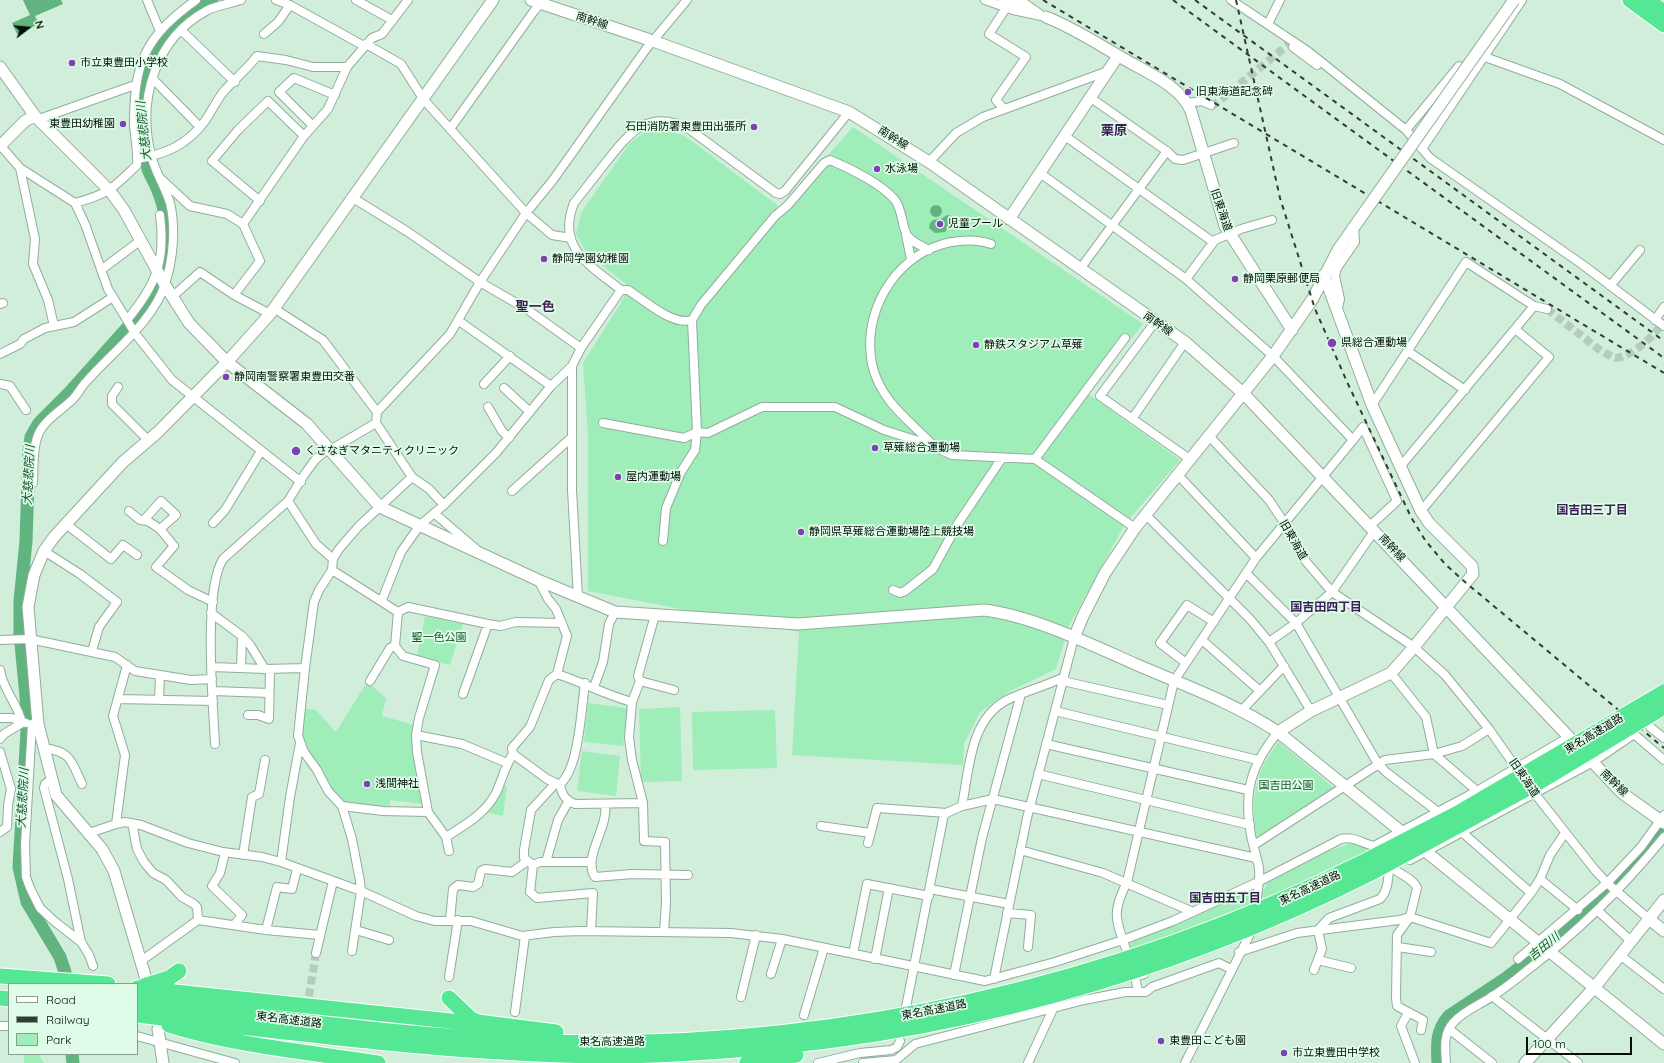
<!DOCTYPE html>
<html>
<head>
<meta charset="utf-8">
<style>
	body { margin:0 }
	#map { position:relative; width:1664px; height:1063px; overflow:hidden; background:#d1eeda; font-family:Quicksand,sans-serif }
	canvas { display:block }
	.legend { position:absolute; left:8px; top:983px; width:130px; height:72px; box-sizing:border-box; background:#defce7; border:1px solid #889e8e; margin:0; padding:5px 7px; list-style:none; font-size:12px; color:#061009 }
	.legend li { display:flex; align-items:center; gap:8px; height:20px }
	.legend b { width:20px; border:1px solid #889e8e }
	.north { position:absolute; left:8px; top:8px; width:40px; height:40px; -webkit-text-stroke:3px #defce7; paint-order:stroke; rotate:74deg; font-size:11px; font-weight:700; line-height:16px; text-align:center; color:#061009 }
	.north::after { content:''; display:block; margin:auto; width:14px; height:18px; background:#061009; clip-path:polygon(50% 0,100% 100%,50% 72%,0 100%) }
	.scale { position:absolute; left:1526px; top:1037px; width:106px; height:18px; box-sizing:border-box; border:2px solid #061009; border-top:0; padding-left:5px; font-size:12px; line-height:14px; white-space:nowrap; color:#061009; -webkit-text-stroke:3px #defce7; paint-order:stroke }
</style>
</head>
<body>
<div id="map">
<canvas width="1664" height="1063"></canvas>
<ul class="legend">
<li><b style="height:5px;background:#fff"></b>Road</li>
<li><b style="height:5px;background:#2f3d33"></b>Railway</li>
<li><b style="height:11px;background:#9fedb9"></b>Park</li>
</ul>
<div class="north">N</div>
<div class="scale">100 m</div>
</div>
<script>
const ctx = document.querySelector('canvas').getContext('2d');
ctx.lineJoin = 'round';
function fill(path, color) {
  ctx.fillStyle = color;
  ctx.fill(path, 'evenodd');
}
function strokePath(path, color, width, dash) {
  ctx.strokeStyle = color;
  ctx.lineWidth = width;
  ctx.lineCap = dash ? 'butt' : 'round';
  ctx.setLineDash(dash || []);
  ctx.stroke(path);
}
function write(font, color, halo, rows, align = 'center') {
  ctx.font = font + ' Quicksand,"Noto Sans JP",sans-serif';
  ctx.lineWidth = 3.5;
  ctx.setLineDash([]);
  ctx.textBaseline = 'middle';
  ctx.strokeStyle = halo;
  ctx.fillStyle = color;
  for (const [text, x, y, turn = 0] of rows) {
    ctx.save();
    ctx.translate(x, y);
    ctx.rotate((+turn || 0) * Math.PI / 180);
    ctx.textAlign = isNaN(turn) ? turn : align;
    if (halo) ctx.strokeText(text, 0, 0);
    ctx.fillText(text, 0, 0);
    ctx.restore();
  }
}
const green = new Path2D(`
	M853,127L1143,324L1087,393L1180,460L1125,524L1069,626L1056,669L1010,691L980,712L964,744L963,765L792,755L799,632L588,591V436L583,363L624,298L626,284L586,252L576,234L581,213L629,144L642,134L663,129L685,136L781,208Z
	M425,616L463,624L450,665L417,657Z
	M367,682L386,698L382,716L414,725L412,737L423,804L390,800V809L342,802L327,784L321,768L305,748L301,739L303,708L316,710L336,732Z
	M588,703L627,708L623,746L584,742Z
	M680,707L682,781L641,782L639,709Z
	M775,710L777,768L693,770L692,712Z
	M1279,742L1334,788L1333,790L1257,839C1250,801 1254,772 1279,742Z
	M582,751L620,756L616,796L577,791Z
	M502,786H507L503,816L486,812Z
	M1351,843L1368,847L1370,850L1264,900L1262,895L1267,883L1329,851Z
	M1243,894L1250,897L1252,904L1185,932L1132,950L1130,945L1135,939L1188,920L1237,895Z
	M24,1054H38L44,1063H24Z`);
const water = new Path2D(`
	M23,0H61L63,4L35,16L39,24L17,34L12,23L30,15Z
	M930 211a6 6 0 1 1 12 0a6 6 0 1 1-12 0Z
	M947,215L951,216L953,220L945,232L935,233L929,228L930,223L933,220L941,219Z`);
const river = new Path2D(`
	M65,972L60,957L27,902L19,867L27,731L26,696L20,634V601L26,541L29,451L31,437L39,423L69,393L136,318C146,305 157,292 163,277C174,249 168,215 157,188C154,181 150,175 148,169C137,130 134,83 156,47C168,29 188,16 205,2L212,0
	M72,1054L73,1063
	M1438,1063C1437,1044 1436,1031 1449,1016L1505,979L1535,956L1630,871L1664,829`);
const streetTunnel = new Path2D(`
	M1211,105H1214L1289,44
	M1547,309L1601,351L1615,358C1632,357 1656,335 1664,320
	M307,1008L316,953`);
const street = new Path2D(`
	M147,0L160,31
	M276,0L290,5L364,46
	M356,0L392,20
	M985,0L1013,10L1046,17
	M1020,0L1040,14
	M1231,0L1309,52L1406,130L1430,158L1583,265L1664,326
	M1268,24L1280,0
	M181,30L235,82
	M264,34L278,22L290,5
	M366,44L401,64L424,100L526,213L552,235L571,238
	M1293,47L1317,65
	M1485,57L1560,84L1664,140
	M153,79L200,127
	M1091,98L1168,152L1175,159L1183,160L1234,143
	M1187,103L1202,101L1211,105
	M1004,109L996,100L1026,57L989,34L1006,8
	M39,119L135,85
	M313,126L279,92L294,78L335,95
	M450,129L534,11L543,1
	M1406,130L1459,66L1469,70
	M1065,136L1213,242
	M1,146L20,168L75,203L85,224L108,289L127,320C156,285 166,261 160,215
	M1422,149L1522,0
	M137,159C166,154 187,145 205,121C212,111 217,99 225,90C236,78 247,69 257,56L286,60L313,67H347L372,38L382,34L408,0
	M929,162L956,133L983,117L1108,71
	M20,168L35,239L33,264L48,300L54,326
	M1040,173L1186,279L1273,356L1353,440L1256,558L1174,681L1127,882C1112,912 1115,918 1126,949
	M161,179L190,206L227,214L243,224L260,261L234,295L270,314
	M353,198L408,232L480,282L528,310L581,348
	M260,201L212,161L238,130L268,101L304,136
	M75,203C109,194 113,188 137,165C138,152 135,138 134,125C134,62 145,37 196,0
	M243,224L304,136L328,109L347,67
	M906,235L911,259
	M1080,269L1167,151
	M101,270L141,240
	M1186,279L1215,240L1241,229L1272,220
	M1610,286L1640,250
	M621,290H628C644,300 672,326 692,320
	M172,297L200,272L234,295
	M0,304L3,303
	M275,309L323,340L377,412
	M1337,311L1340,299L1335,276L1337,268L1355,242L1354,227
	M127,320L134,332L172,380L301,482
	M1655,320L1664,307
	M459,321L551,386
	M1155,322L1100,396L1191,460
	M1409,352L1465,390
	M0,354L20,344L24,339L45,328L74,322L113,297
	M0,384L10,386L26,410
	M484,384L510,356
	M118,387L112,396V404L148,440
	M504,388L530,412
	M1372,405L1466,262L1534,306
	M488,407L502,431L509,438
	M1132,419L1185,342
	M603,423L684,438L697,432L708,433L762,407H835L884,430L928,444L952,455L1035,459L1135,528
	M1210,437L1269,500L1285,524L1303,558L1332,592L1414,647L1445,675L1489,729L1519,772
	M1353,440L1363,427L1397,501L1371,525
	M933,445C909,420 880,401 872,364C862,313 893,259 943,244C959,240 976,239 991,244
	M330,450L376,423
	M1035,459L1125,338
	M1400,467L1534,306L1547,309
	M1179,476L1256,558
	M33,483C34,468 32,450 38,435C44,420 62,410 73,399C78,394 81,387 86,382C112,352 153,322 165,284C173,260 176,228 170,203C165,187 155,172 151,155C137,100 155,39 206,11C216,5 230,4 241,0
	M512,491L572,437
	M288,501L316,544L333,559
	M444,505L429,489L412,477L376,423L377,412L450,334L480,282L526,213L553,180L646,49L687,0
	M129,511L140,520L148,521L160,529L174,546L156,567L188,590L213,602
	M1421,511L1549,357L1515,329
	M434,513L476,549
	M1146,515L1250,619L1269,642L1311,711
	M144,520L161,501L176,515L160,529
	M213,523L225,510L261,451
	M66,524L111,559L123,545L137,555
	M663,541L666,508L681,472L695,450L697,432L692,320L701,305L775,216L788,205L824,163L830,160C849,168 882,184 895,200C903,211 901,224 907,235C911,242 922,246 929,250
	M44,551L80,574L117,602L99,627L92,651
	M332,570L398,612
	M1246,573L1296,623L1378,764L1386,772L1438,812
	M893,590L900,593L905,591L933,569L957,525L1002,458
	M578,597L572,490V366L581,348L621,290C590,265 556,248 574,203C585,189 596,175 607,161C630,132 649,108 689,129L776,193L780,194L785,191L849,112
	M382,600L401,552L420,525L444,505L496,453L551,386L572,366
	M211,613L242,636L250,645L265,669
	M0,640L30,639L115,657L135,671L191,680L212,679
	M1202,640L1260,691
	M1269,642L1296,623L1332,592L1375,530
	M1186,663L1160,643L1187,605L1214,622
	M212,667L265,669L305,668
	M241,668L242,636
	M0,670C3,690 18,704 22,723
	M1391,673L1426,717L1434,754L1477,791
	M557,674C582,682 606,695 632,702L640,681L638,676L655,615
	M370,681L390,648L395,646
	M640,681L674,690
	M1063,681L1168,705
	M585,683C582,706 579,749 570,769C568,775 564,780 560,785C562,795 566,801 575,804L643,803L644,841L665,842L666,903L664,932
	M594,687L603,662L609,624L615,612
	M213,691L269,693
	M463,694L488,624
	M119,699L213,701
	M159,700L160,675
	M632,702L629,738L632,760L643,803
	M1242,710L1284,666
	M1055,711L1258,760
	M248,715H258L269,719L270,669
	M0,718H12L26,723
	M38,724H32L25,845L26,877L30,888L40,908L54,921L81,942
	M1650,727L1664,738
	M416,735L462,744L507,763
	M0,739L4,734L22,723
	M215,744C213,703 203,591 223,559L288,501L304,475L315,460L329,448
	M1046,744L1248,790
	M44,748C72,752 71,761 82,784
	M0,752L11,789L8,805L7,827L0,832
	M513,754L547,779L560,785
	M1038,774L1250,825
	M51,780L45,784L44,788L68,879L81,942L89,955L93,966
	M555,784L531,810L524,850V858L533,865L540,862H591
	M1528,785L1595,870L1607,883L1649,919
	M605,804C609,828 582,857 595,877L632,874L688,875
	M342,806L383,811L428,812
	M962,806C969,770 970,719 1007,700C1025,691 1046,686 1064,677
	M132,823L137,849L144,862L153,873L166,880L182,897L194,904L197,907L198,920
	M116,824L125,755L113,716L127,665
	M821,826L870,833
	M89,833L116,824L125,822L141,825L188,843L223,852L262,857L281,862L361,891L416,916L435,921H471L522,936L554,932L581,931L731,933L782,939L985,981L1055,962L1123,940L1173,921L1258,882L1341,839C1354,836 1361,843 1374,846L1477,791L1569,737
	M1463,833L1531,893
	M446,837C465,825 485,814 496,793C502,780 505,766 513,754L512,748L530,727L549,680L557,674L567,636L556,609L548,599L538,580
	M868,843L877,808L947,813
	M1254,845L1385,760L1434,754L1462,746L1489,729
	M1020,850L1103,873L1193,912
	M449,851L446,837L428,812L417,752L416,735L419,718L435,665L403,656L395,646L398,612L408,607L488,624L500,626L516,622L562,623
	M225,853L220,873L212,886L242,915L234,925
	M243,855L252,797L259,794L265,760
	M1410,860L1593,762L1634,734L1664,760
	M281,862L290,797L300,743
	M546,862L558,820L568,802
	M1386,863C1394,872 1414,878 1417,888L1410,917L1397,935L1396,998L1397,1006L1423,1020L1421,1030
	M533,865L530,892L537,898L593,893L591,931
	M1540,879L1578,910
	M930,889L1009,904
	M1257,898C1258,888 1260,877 1259,868C1257,857 1253,846 1251,835C1243,792 1251,765 1278,732
	M1598,911L1631,941
	M1007,913L1031,915L1028,947
	M450,920L453,889L458,885L473,887L478,884L481,871L485,869L512,872L526,862
	M266,930L277,887L292,889L297,869
	M356,930L389,940
	M1398,947L1431,952
	M352,951L361,891L360,881L352,839L342,806L328,791L317,770L304,752L298,736L305,668L314,602L319,590L332,570L333,559L339,549L359,526L412,477
	M1239,952L1297,933L1399,920L1410,917L1491,943L1531,893L1540,879L1550,855L1565,833
	M316,953L333,881
	M853,954L867,884L929,896
	M1620,955L1664,989
	M875,959L889,888
	M1518,959L1607,883L1641,847L1664,815
	M1318,960L1351,968
	M141,961L198,920L266,930L320,935
	M1314,970L1322,949L1318,930L1329,918L1380,899C1388,891 1388,880 1389,869
	M771,974L782,939
	M954,975L982,838L1021,694
	M449,977L458,920
	M994,979L1027,818L1074,638
	M1138,991L1135,977L1144,974
	M1492,996L1578,1063
	M741,997L756,935
	M906,1007L944,814L962,806L993,799L1256,858
	M515,1012L525,936
	M1408,1013L1401,1026L1415,1063
	M804,1015L824,948
	M0,1026H9
	M1449,1029L1492,1063
	M137,1036L235,1063
	M818,1063L860,1053L891,1050L897,1047L900,1041
	M863,1063L896,1060L915,1044L1084,1000L1125,992H1146L1152,987L1219,963L1231,969
	M1028,1063L1053,1009
	M1185,1063L1250,934
	M1446,1063C1445,1049 1443,1034 1453,1023C1462,1012 1477,1006 1488,999C1501,991 1513,982 1525,972C1578,932 1622,889 1664,837`);
const secondary = new Path2D(`
	M531,0L653,41L849,112L929,162L1185,342L1244,394L1622,793L1664,823
	M1004,0L1020,6
	M1046,17C1074,28 1098,44 1124,59C1146,72 1181,86 1191,111L1225,226L1292,330
	M0,67L35,116L110,191L124,210L165,285L189,323L227,362L307,424L380,507L538,580L615,612L798,624L984,610C1033,616 1090,644 1135,664C1184,685 1234,703 1278,732L1664,1044
	M0,146L25,121L35,116
	M1009,219L1118,56
	M1074,638L1083,616L1105,573L1135,528L1273,356L1312,300L1338,250L1354,227
	M1278,732L1311,711L1391,673L1414,647L1473,574L1472,566L1429,523L1421,511L1372,405L1324,275
	M1649,919L1664,931
	M146,979L114,871L102,849L56,795L38,724L28,607L34,575L44,551L54,537L123,462L158,432L227,362L270,314L493,0
	M158,1029L163,1063
	M1525,1063L1594,988L1664,900`);
const highway = new Path2D(`
	M1630,0L1664,25
	M1647,0L1664,12
	M0,976L108,984
	M144,986L169,978L179,971
	M137,988L498,1026
	M0,998L9,999
	M449,998L471,1019L478,1022L556,1032
	M137,1000C273,1018 410,1037 547,1042C832,1050 1114,987 1369,859
	M137,1015C296,1033 453,1055 613,1056C645,1056 677,1054 709,1052C941,1039 1168,976 1375,871
	M169,1025C236,1046 309,1052 378,1063
	M747,1063L796,1055`);
const rail = new Path2D(`
	M1043,0L1664,373
	M1173,0L1664,358
	M1195,0L1664,341
	M1236,0L1280,198L1315,309L1348,384L1411,517L1425,540L1445,564L1465,582L1664,748`);
const secondaryBridge = new Path2D(`
	M1354,227L1514,0`);
const highwayBridge = new Path2D(`
	M1369,859L1458,813L1664,692
	M1375,871L1536,784L1664,707`);
const markers = [
	[72,63,4,"#7d40b5"],
	[1188,92,4,"#7d40b5"],
	[123,124,4,"#7d40b5"],
	[754,127,4,"#7d40b5"],
	[877,169,4,"#7d40b5"],
	[940,224,4,"#7d40b5"],
	[544,259,4,"#7d40b5"],
	[1235,279,4,"#7d40b5"],
	[1332,343,5,"#7d40b5"],
	[976,345,4,"#7d40b5"],
	[226,377,4,"#7d40b5"],
	[875,448,4,"#7d40b5"],
	[296,451,5,"#7d40b5"],
	[618,477,4,"#7d40b5"],
	[801,532,4,"#7d40b5"],
	[367,784,4,"#7d40b5"],
	[1161,1041,4,"#7d40b5"],
	[1284,1053,4,"#7d40b5"]
];
const streetNames = [
	["南幹線",592,21,18],
	["南幹線",893,138,32],
	["旧東海道",1221,210,71],
	["南幹線",1158,324,35],
	["旧東海道",1293,540,60],
	["南幹線",1392,548,47],
	["東名高速道路",1594,734,-31],
	["旧東海道",1524,778,55],
	["南幹線",1614,783,44],
	["東名高速道路",1310,888,-25],
	["東名高速道路",934,1010,-11],
	["東名高速道路",289,1020,7],
	["東名高速道路",612,1042]
];
const poiNames = [
	["市立東豊田小学校",80,63],
	["旧東海道記念碑",1196,92],
	["東豊田幼稚園",115,124,"right"],
	["石田消防署東豊田出張所",746,127,"right"],
	["水泳場",885,169],
	["児童プール",948,224],
	["静岡学園幼稚園",552,259],
	["静岡栗原郵便局",1243,279],
	["県総合運動場",1341,343],
	["静鉄スタジアム草薙",984,345],
	["静岡南警察署東豊田交番",234,377],
	["草薙総合運動場",883,448],
	["くさなぎマタニティクリニック",305,451],
	["屋内運動場",626,477],
	["静岡県草薙総合運動場陸上競技場",809,532],
	["浅間神社",375,784],
	["東豊田こども園",1169,1041],
	["市立東豊田中学校",1292,1053]
];
const parkNames = [
	["聖一色公園",439,638],
	["国吉田公園",1286,786]
];
const waterNames = [
	["大慈悲院川",144,131,-96],
	["大慈悲院川",29,475,-87],
	["大慈悲院川",23,798,-87],
	["吉田川",1544,947,-40]
];
const neighbourhoodNames = [
	["国吉田三丁目",1592,510],
	["国吉田四丁目",1326,607],
	["国吉田五丁目",1225,898]
];
const quarterNames = [
	["栗原",1114,131],
	["聖一色",535,307]
];
fill(green, '#9fedb9');
fill(water, '#61b380');
strokePath(river, '#61b380', 13);
strokePath(streetTunnel, '#b3cdbb', 8, [8, 4]);
strokePath(street, '#92ad9a', 10);
strokePath(secondary, '#92ad9a', 13);
strokePath(highway, '#fff', 17);
strokePath(street, '#fff', 8);
strokePath(secondary, '#fff', 11);
strokePath(highway, '#55e794', 15);
strokePath(rail, '#2f3d33', 2, [5, 5]);
strokePath(secondaryBridge, '#92ad9a', 13, []);
strokePath(highwayBridge, '#fff', 17, []);
strokePath(secondaryBridge, '#fff', 11);
strokePath(highwayBridge, '#55e794', 15);
for (const [x, y, r, color] of markers) {
  const dot = new Path2D();
  dot.arc(x, y, r, 0, 2 * Math.PI);
  ctx.fillStyle = color;
  ctx.fill(dot);
  strokePath(dot, '#defce7', 1.5);
}
write('11px', '#061009', '#defce7', streetNames);
write('11px', '#061009', '#defce7', poiNames, 'left');
write('11px', '#165432', '#defce7', parkNames);
write('italic 12px', '#165431', '#defce7', waterNames);
write('bold 12px', '#3c1f57', '#defce7', neighbourhoodNames);
write('bold 13px', '#3c1f57', '#defce7', quarterNames);
</script>
</body>
</html>
